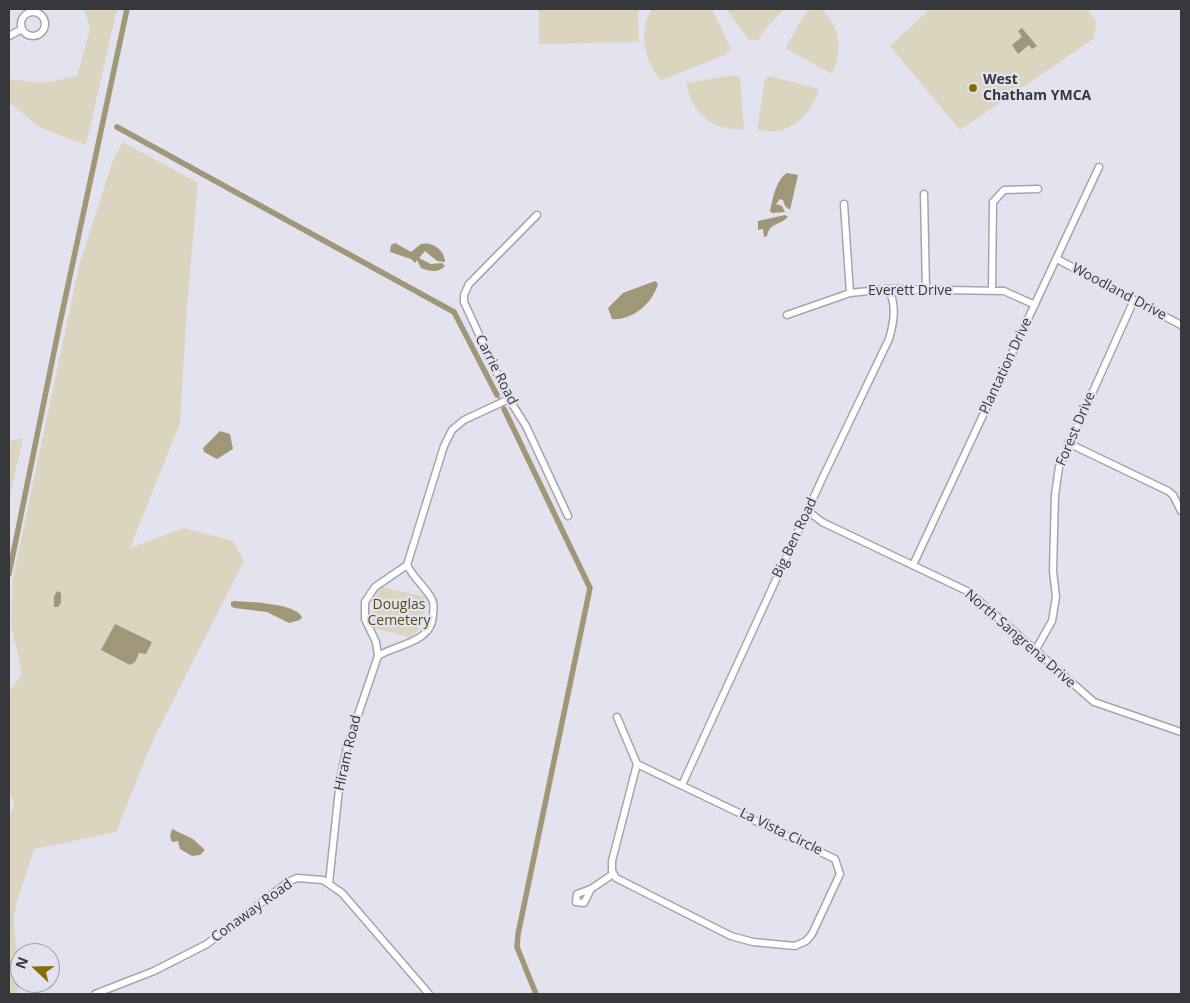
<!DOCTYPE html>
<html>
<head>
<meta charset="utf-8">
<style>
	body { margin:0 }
	#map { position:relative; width:1190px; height:1003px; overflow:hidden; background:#e2e3ef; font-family:"Open Sans",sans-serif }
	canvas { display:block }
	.frame { position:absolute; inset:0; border:10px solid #37383c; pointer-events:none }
	.north { position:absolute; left:10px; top:943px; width:50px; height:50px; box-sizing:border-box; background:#e2e3ef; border:1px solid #9e9fa7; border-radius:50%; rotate:291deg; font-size:14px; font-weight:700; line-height:20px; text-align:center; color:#37383c }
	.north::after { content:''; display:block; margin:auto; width:18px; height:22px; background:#866d0b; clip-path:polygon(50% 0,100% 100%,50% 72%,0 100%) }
</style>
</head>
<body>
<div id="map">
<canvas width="1190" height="1003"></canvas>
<div class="frame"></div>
<div class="north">N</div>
</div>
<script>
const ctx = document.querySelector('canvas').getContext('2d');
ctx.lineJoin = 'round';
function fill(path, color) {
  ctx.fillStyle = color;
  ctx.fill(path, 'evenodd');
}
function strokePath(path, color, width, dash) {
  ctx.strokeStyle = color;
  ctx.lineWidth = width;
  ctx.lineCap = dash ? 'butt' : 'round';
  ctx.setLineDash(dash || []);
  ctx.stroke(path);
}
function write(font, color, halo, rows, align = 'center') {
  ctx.font = font + ' "Open Sans",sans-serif';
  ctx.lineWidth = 4.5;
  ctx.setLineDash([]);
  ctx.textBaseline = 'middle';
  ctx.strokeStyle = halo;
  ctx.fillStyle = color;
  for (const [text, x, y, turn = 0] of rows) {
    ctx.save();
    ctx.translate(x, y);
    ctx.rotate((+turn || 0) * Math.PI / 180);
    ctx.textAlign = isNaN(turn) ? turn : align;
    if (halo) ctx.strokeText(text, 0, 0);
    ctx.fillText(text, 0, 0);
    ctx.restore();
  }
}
const green = new Path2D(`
	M84,9H117L86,145L39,127L9,102V79L44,83L77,76L90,29Z
	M539,9H638L639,42L539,44Z
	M652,9H712L731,49L725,55L661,80C644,60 638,32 652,9Z
	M726,9H784L762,33L759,40H749Z
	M808,9H821C840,26 844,50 832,74L787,49V45Z
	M930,9H1087L1097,22L1093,39L960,130L890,46Z
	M735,75L740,78L744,129C712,132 692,113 686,83Z
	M769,76L819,89C811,116 787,139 757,129L765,80Z
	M123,142L198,183L187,306L180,423L130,548L184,528L233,541L244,561L152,742L116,832L34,849C30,864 13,907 14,921C14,948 24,965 17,994H9V818L14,804L9,788V692L22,673L11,625L13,578L79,266L113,160Z
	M23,438L9,500V441Z
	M381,587L427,597L421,627L411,638L371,627L374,600Z`);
const water = new Path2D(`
	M1022,28L1037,46L1032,49L1029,45L1018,54L1012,45L1022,37L1018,31Z
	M787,173L798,175L790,210L785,206L783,200L780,199L776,204L782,206L785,212L772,213L770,211C773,198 776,180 787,173Z
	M785,215L788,217C779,226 770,222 767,236L764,237L763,229L758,230V221Z
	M395,243L411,252L421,244C433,241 445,251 445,262L437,261L425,251L419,258L431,264L442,263L445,266C437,274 430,271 421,268L417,260L415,263L411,259L390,252L391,245Z
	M655,281L658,284C653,302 633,321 612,319L608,308L623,293Z
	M220,431L230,434L233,449L217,459L204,452L203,448Z
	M57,591L61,593V603L58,607H54V597Z
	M234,601C249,602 295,603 302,617L300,620L289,623L267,612L234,608L231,606V602Z
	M115,624L152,642L146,654L139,653L135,662L130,665L101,650Z
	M172,829L193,839L205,850L200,855L192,856L180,849L178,841L172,842L170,837Z`);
const stream = new Path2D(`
	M497,395L499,398
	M503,406L504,409`);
const canal = new Path2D(`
	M117,127L454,312L497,395
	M504,409L590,588L518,934L517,947L536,994
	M9,574L58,332L127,9`);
const street = new Path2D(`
	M21 24a12 12 0 1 1 24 0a12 12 0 1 1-24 0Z
	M9,36L22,29
	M924,194L926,291
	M844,204L850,293
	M537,215L469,284L464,295V302L509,399L526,426L568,516
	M1057,259L1181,325
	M992,291L993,202L1004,190L1038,189
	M787,315L850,293L888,289L1004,291L1035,305
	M1068,443L1168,491L1173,495L1181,511
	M808,511L822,522L969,592L1094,702L1181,732
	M913,565L1099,167
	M1035,651L1052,621L1056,597L1053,571L1055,495L1059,467L1134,300
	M378,656C397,644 433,643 433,614C434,608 434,601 430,596C423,585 413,577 407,565
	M617,717L637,764
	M637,764L835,859L840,874L812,934L806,941L795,946L753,942L731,936L616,878L612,871V861Z
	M682,785L822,479L889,339C894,322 897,304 888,289
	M329,883L340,780L347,747L378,656L376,642L365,619V602L375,587L407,565L444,446L452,430L464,420L509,399
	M591,889L584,903L576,902L577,894L591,889L613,874
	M95,994L154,971L207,944L288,882L297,878L323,880L342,893L429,994`);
const markers = [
	[973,88,5,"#866d0b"]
];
const poiNames = [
	["West",983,80],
	["Chatham YMCA",983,96]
];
const streetNames = [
	["Everett Drive",910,291],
	["Woodland Drive",1119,292,28],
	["Plantation Drive",1006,366,-65],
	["Carrie Road",496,370,63],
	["Forest Drive",1076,429,-67],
	["Big Ben Road",795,538,-65],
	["North Sangrena Drive",1020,639,41],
	["Hiram Road",348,753,-77],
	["La Vista Circle",781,832,26],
	["Conaway Road",252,911,-36]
];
const parkNames = [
	["Douglas",399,605],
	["Cemetery",399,621]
];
fill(green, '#dbd4bf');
fill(water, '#a09678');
strokePath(stream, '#a09678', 2);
strokePath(canal, '#a09678', 5.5);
strokePath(street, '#a4a5b0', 9);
strokePath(street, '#fff', 6);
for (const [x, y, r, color] of markers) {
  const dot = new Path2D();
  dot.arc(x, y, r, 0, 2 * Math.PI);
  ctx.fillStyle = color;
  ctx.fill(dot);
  strokePath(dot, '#e2e3ef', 2);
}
write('bold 14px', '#37383c', '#e2e3ef', poiNames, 'left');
write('14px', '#37383c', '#e2e3ef', streetNames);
write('14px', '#5b4b15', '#e2e3ef', parkNames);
</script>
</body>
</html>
